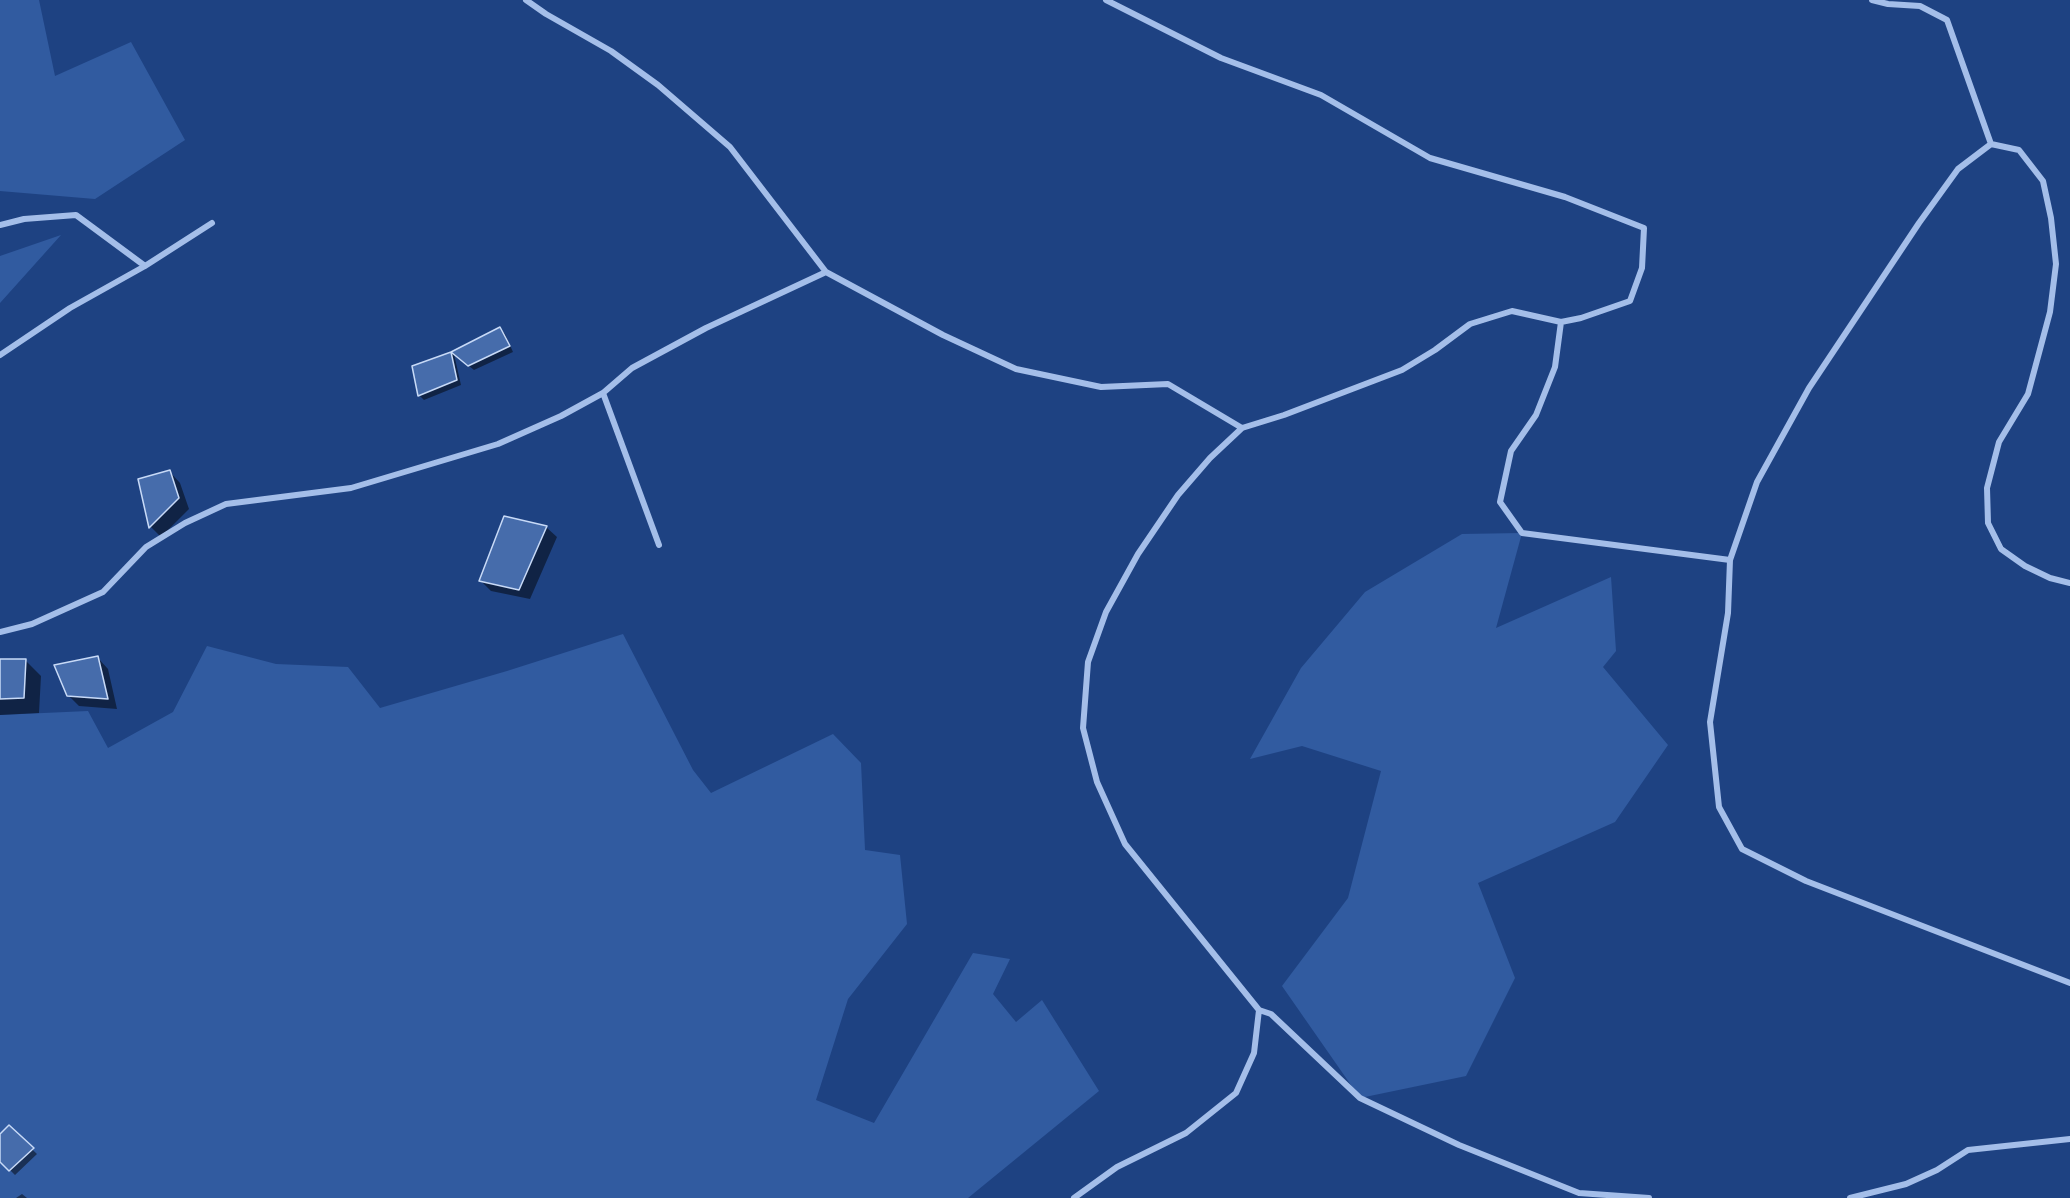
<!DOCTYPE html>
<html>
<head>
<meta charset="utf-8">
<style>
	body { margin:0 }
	canvas { display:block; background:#1e4282 }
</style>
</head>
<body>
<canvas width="2070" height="1198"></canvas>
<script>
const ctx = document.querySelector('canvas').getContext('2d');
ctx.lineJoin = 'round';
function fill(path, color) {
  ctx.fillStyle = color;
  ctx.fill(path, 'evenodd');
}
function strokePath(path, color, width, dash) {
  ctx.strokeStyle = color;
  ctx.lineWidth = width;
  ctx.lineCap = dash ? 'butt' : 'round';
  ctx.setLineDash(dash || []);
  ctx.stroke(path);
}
const green = new Path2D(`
	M0,0H39L55,76L131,42L185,140L95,199L0,191Z
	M61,235L0,303V256Z
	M1522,533L1496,628L1611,577L1616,651L1603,667L1668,745L1615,822L1478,883L1515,978L1466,1076L1360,1098L1282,986L1348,898L1381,771L1302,746L1250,759L1301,668L1365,592L1462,534Z
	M623,634L693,770L711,793L833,734L861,763L865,850L900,855L907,924L848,999L816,1100L874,1123L973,953L1010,959L993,994L1016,1022L1042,1000L1099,1091L968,1198H0V715L88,711L108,748L173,712L207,646L276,664L348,667L380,708L507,671Z`);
const shadow = new Path2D(`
	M500,329L505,334L513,352L474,370L454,354L461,385L424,400L419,395L451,353Z
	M170,472L180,483L189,509L161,537L151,527L140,480Z
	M546,527L557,537L530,599L491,591L481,581Z
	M98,658L108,669L117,709L79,706L68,695Z
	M0,660H25L41,676L39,713L0,715Z
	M9,1127L37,1154L15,1175L0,1160V1136Z
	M22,1194L27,1198H16Z`);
const building = new Path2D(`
	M500,327L510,346L468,366L451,352Z
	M451,352L457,380L418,396L412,366Z
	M170,470L179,498L149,528L138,479Z
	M504,516L547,526L519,590L479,581Z
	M98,656L108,699L67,696L54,665Z
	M0,659H26L24,698L0,699Z
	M9,1125L34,1148L9,1171L0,1162V1134Z`);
const street = new Path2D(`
	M526,0L546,14L611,51L658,85L730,147L826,272L943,335L1016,369L1101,387L1168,384L1242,428
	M1106,0L1221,58L1321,95L1430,158L1565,197L1644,228L1642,268L1630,301L1581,318L1561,322L1512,311L1470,324L1435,350L1402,370L1284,415L1242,428L1210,458L1178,495L1138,554L1106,612L1088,662L1083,728L1097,782L1125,844L1259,1010L1271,1014L1360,1098L1459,1145L1579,1193L1649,1198
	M1872,0L1888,4L1920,6L1947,20L1991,144
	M1991,144L1958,169L1919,223L1809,388L1757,482L1730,560L1728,613L1710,722L1719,807L1742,849L1806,881L2070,983
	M1991,144L2019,150L2043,181L2051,218L2056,264L2050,312L2028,394L1999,442L1987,488L1988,523L2001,549L2025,566L2050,578L2070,583
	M0,225L24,219L76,215L145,266
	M1561,322L1555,367L1536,415L1511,451L1500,502L1522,533L1730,560
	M0,355L70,308L145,266L212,223
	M603,393L659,545
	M0,632L32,624L103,592L146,547L185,523L226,504L351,488L498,444L561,416L603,393L632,368L706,328L826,272
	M1074,1198L1117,1167L1186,1133L1236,1093L1254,1053L1259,1010
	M1850,1198L1906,1184L1937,1170L1968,1150L2070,1139`);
fill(green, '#315ba0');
fill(shadow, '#0007');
fill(building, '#466cab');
strokePath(building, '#c8daf7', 1.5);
strokePath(street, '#a4bee9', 6);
</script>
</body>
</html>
